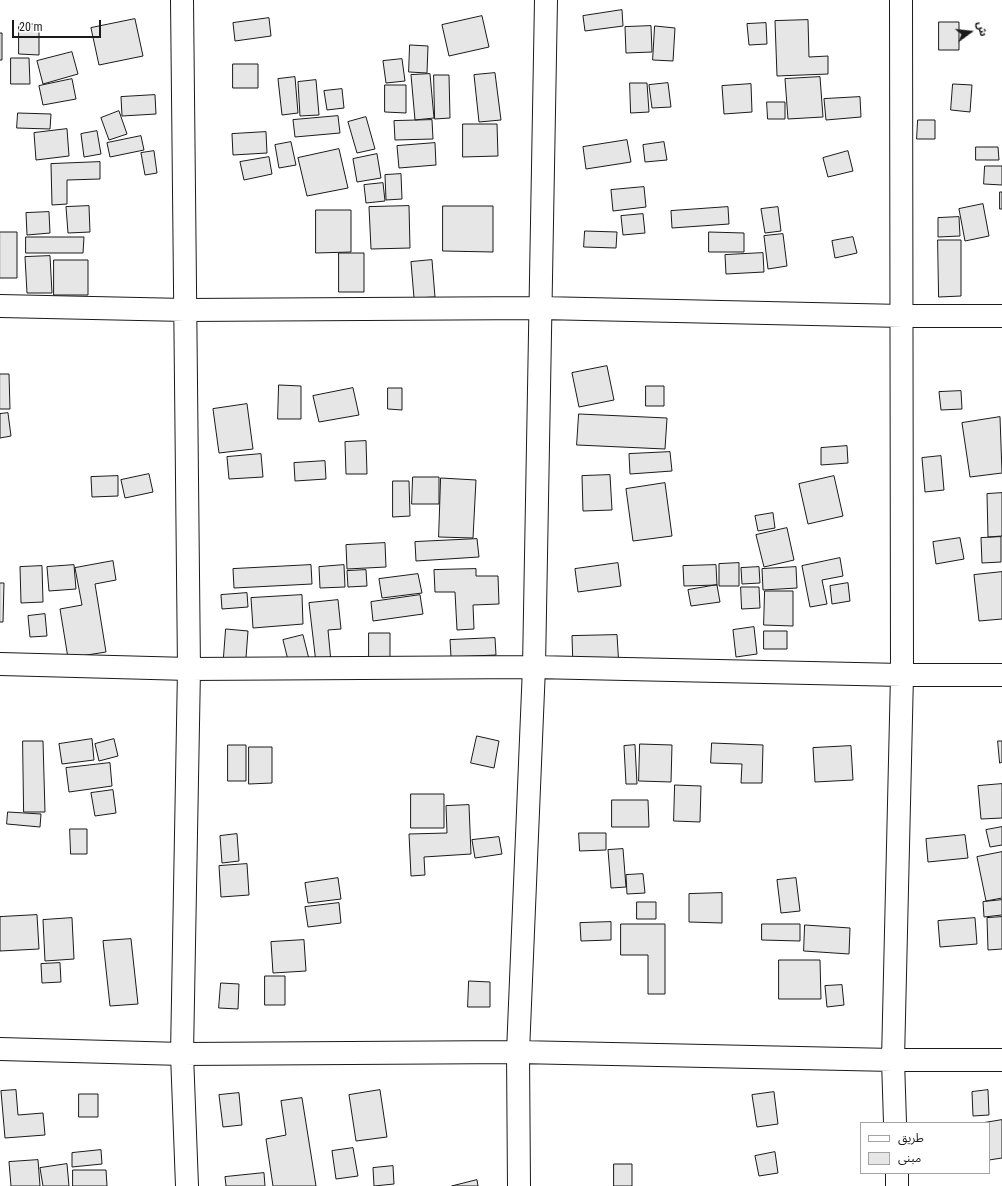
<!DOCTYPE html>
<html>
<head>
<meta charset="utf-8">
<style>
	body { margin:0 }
	#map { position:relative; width:1002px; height:1186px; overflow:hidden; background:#fff; font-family:"Roboto Condensed","Noto Sans Arabic",sans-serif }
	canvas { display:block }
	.legend { position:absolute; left:860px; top:1122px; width:130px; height:52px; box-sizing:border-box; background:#fff; border:1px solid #a3a3a3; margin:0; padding:5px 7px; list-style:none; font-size:12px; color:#1a1a1a }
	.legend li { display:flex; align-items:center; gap:8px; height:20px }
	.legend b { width:20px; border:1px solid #a3a3a3 }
	.north { position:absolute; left:950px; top:12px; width:40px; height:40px; -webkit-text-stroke:3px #fff; paint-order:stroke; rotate:75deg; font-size:11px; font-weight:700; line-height:16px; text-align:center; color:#1a1a1a }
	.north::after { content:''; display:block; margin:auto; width:14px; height:18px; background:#1a1a1a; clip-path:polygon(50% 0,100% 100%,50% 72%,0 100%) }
	.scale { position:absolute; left:12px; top:20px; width:89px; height:18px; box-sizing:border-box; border:2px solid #1a1a1a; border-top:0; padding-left:5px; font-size:12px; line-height:14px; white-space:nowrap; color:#1a1a1a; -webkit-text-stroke:3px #fff; paint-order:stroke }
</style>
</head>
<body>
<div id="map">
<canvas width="1002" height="1186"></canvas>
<ul class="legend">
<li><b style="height:5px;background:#fff"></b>طريق</li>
<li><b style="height:11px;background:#e6e6e6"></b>مبنى</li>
</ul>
<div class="north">ش</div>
<div class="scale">20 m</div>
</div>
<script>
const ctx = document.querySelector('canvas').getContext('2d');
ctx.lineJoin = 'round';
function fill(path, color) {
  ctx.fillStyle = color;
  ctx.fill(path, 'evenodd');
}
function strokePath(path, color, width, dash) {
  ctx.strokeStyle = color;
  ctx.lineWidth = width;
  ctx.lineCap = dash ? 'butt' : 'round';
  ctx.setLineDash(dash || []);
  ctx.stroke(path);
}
const building = new Path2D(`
	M622,10L623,26L585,31L583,16Z
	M482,16L489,47L449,56L442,25Z
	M269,18L271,36L235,41L233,23Z
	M135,19L143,56L99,65L91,28Z
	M808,20L809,57L828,56V74L777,76L775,21Z
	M939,22H959V50H939Z
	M766,23L767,44L749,45L747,24Z
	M19,24H39V55L19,54Z
	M651,26L652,52L626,53L625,27Z
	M655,26L675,28L673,61L653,60Z
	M0,33H2V60H0Z
	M410,45L428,46L427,73L409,72Z
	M72,52L78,74L43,84L37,61Z
	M11,58H29L30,84H11Z
	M402,59L405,81L386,83L383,61Z
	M233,64H258V88H233Z
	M495,73L501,120L479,122L474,75Z
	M430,74L434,118L415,120L411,75Z
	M434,75H449L450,118L435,119Z
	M295,77L298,113L282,115L278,79Z
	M820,77L823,117L788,119L785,79Z
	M72,79L76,99L43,105L39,86Z
	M316,80L319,115L300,116L298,82Z
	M630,83H647L649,112L631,113Z
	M668,83L671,107L652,108L649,85Z
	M751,84L752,112L724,114L722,86Z
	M953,84L972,85L970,112L951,110Z
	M385,85H406V113L385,112Z
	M342,89L344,108L327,110L324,91Z
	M155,95L156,114L122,116L121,97Z
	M860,97L861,117L826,120L824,99Z
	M767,102H785V119H768Z
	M119,111L127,134L109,140L101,118Z
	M18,113L51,114L50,129L17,128Z
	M338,116L340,133L295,137L293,120Z
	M366,117L375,149L357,153L348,122Z
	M432,120L433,139L395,140L394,121Z
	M918,120H935V139H917Z
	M463,124H497L498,156L463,157Z
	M67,129L69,156L36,160L34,133Z
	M97,131L101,154L84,157L81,134Z
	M266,132L267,153L233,155L232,134Z
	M141,136L144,150L110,157L107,143Z
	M627,140L631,162L586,169L583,147Z
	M291,142L296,165L279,168L275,145Z
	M664,142L667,160L645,162L643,145Z
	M435,143L436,165L399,168L397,146Z
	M976,147H998L999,160H976Z
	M339,149L348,188L307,196L298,158Z
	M154,151L157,173L145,175L141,153Z
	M848,151L853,171L828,177L823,158Z
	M377,154L381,178L357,182L353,159Z
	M269,157L272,174L244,180L240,162Z
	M100,162V179L67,180V204L52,205L51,164Z
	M985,166H1002V185L984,184Z
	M401,174L402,199L386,200L385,175Z
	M383,183L385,201L366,203L364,185Z
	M644,187L646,207L613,211L611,190Z
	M1000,192H1002V209H1000Z
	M983,204L989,236L965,241L959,209Z
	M89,206L90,232L68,233L66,207Z
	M409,206L410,248L371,249L369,207Z
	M443,206H493V252L443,251Z
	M728,207L729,224L672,228L671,211Z
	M778,207L781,231L765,233L761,209Z
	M316,210H351V252L316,253Z
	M49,212L50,233L27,235L26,213Z
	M643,214L645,233L623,235L621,216Z
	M959,217L960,236L938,237V218Z
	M585,231L617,232L616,248L584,247Z
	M0,232H17V278H0Z
	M709,232L744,233V252H709Z
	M783,234L787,266L768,269L764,236Z
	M26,237H84L83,253H26Z
	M853,237L857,253L835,258L832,241Z
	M938,240H961V296L939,297Z
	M339,253H364V292H339Z
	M763,253L764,272L726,274L725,255Z
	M50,256L52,293H27L25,257Z
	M54,260H88V295H54Z
	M432,260L435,297L414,298L411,262Z
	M607,366L614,400L579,407L572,373Z
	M0,374H9L10,409H0Z
	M279,385L301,386V419H278Z
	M646,386H664V406H646Z
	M353,388L359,415L319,422L313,396Z
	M388,388H402V410L388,409Z
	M961,391L962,409L941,410L939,392Z
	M247,404L253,449L219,453L213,409Z
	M8,413L11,436L0,438V414Z
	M579,414L667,418L665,449L577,445Z
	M1000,417L1002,473L970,477L962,423Z
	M366,441L367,474H346L345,442Z
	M847,446L848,463L821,465V448Z
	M670,452L672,471L630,474L629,454Z
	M261,454L263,477L229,479L227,457Z
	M941,456L944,490L925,492L922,458Z
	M325,461L326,479L295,481L294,463Z
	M149,474L153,492L125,498L121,480Z
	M610,475L612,510L583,511L582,476Z
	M118,476V496L92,497L91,477Z
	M834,476L843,516L808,524L799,484Z
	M413,477H439V504H412Z
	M441,478L476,480L473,538L439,537Z
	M393,481H409L410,516L393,517Z
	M665,483L672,536L633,541L626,489Z
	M1002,493V536L988,537L987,494Z
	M773,513L775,528L758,531L755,516Z
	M787,528L794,560L764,567L756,535Z
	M1001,537V562L982,563L981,538Z
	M960,538L964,559L936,564L933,542Z
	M477,539L479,557L416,561L415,542Z
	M385,543L386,567L347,569L346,545Z
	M840,558L843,576L822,580L827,604L810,607L802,566Z
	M113,561L116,580L95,584L106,652L68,658L60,609L82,605L75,568Z
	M618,563L621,586L578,592L575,569Z
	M739,563V586H719V564Z
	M74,565L76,589L49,591L47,567Z
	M311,565L312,584L234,588L233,569Z
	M344,565L345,587L320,588L319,567Z
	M716,565L717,585L684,586L683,566Z
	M42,566L43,602L21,603L20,567Z
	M759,567L760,583L742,584L741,568Z
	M796,567L797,588L763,590L762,569Z
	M476,569V576H498L499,604L473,605L474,629L457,630L455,592H435L434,570Z
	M366,570L367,586L348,587L347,571Z
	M1002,572V619L979,621L974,575Z
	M418,574L422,593L382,598L379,579Z
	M0,583H4L3,622H0Z
	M848,583L850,601L832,604L830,586Z
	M717,585L720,602L691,606L688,590Z
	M741,587H759L760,608L742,609Z
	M765,591H793V626L764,625Z
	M247,593L248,607L222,609L221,595Z
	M302,595L303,624L253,628L251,598Z
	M420,595L423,614L373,621L371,602Z
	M338,600L341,629L328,630L331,662L316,663L309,603Z
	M45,614L47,636L30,637L28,616Z
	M754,627L757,654L736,657L733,630Z
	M226,629L248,631L245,671L223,669Z
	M764,631H787V649H764Z
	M369,633H390V658L369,659Z
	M303,635L310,663L290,668L283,640Z
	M617,635L619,667L573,668L572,636Z
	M495,638L496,655L451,657L450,640Z
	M477,736L499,741L494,768L471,763Z
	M92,739L94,760L62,764L59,744Z
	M114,739L118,756L99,761L95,744Z
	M23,741H43L45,812H24Z
	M998,741H1002V762L1000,763Z
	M712,743L763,745L762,783H741L742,764L711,763Z
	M640,744L672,745L671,782L639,781Z
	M228,745H246V781H228Z
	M635,745L637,784H626L624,746Z
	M851,746L853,780L815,782L813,748Z
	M249,747H272V783L249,784Z
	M110,763L112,786L69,792L66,768Z
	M1002,784V818L981,819L978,786Z
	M675,785L701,786L700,822L674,821Z
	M113,790L116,813L95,816L91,793Z
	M411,794H444V828H411Z
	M612,800H648L649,827H612Z
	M469,805L471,854L424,857L425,875L411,876L409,834L447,833L446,806Z
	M8,812L41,814L40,827L7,824Z
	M1002,827V845L990,847L986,830Z
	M70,829H87V854H71Z
	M579,833H606V850L580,851Z
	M237,834L239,861L222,863L220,836Z
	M965,835L968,858L928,862L926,839Z
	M499,837L502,854L475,858L472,840Z
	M623,849L626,887L611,888L608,850Z
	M1002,852V898L986,901L977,857Z
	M247,864L249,895L221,897L219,866Z
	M643,874L645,893L627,894L626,875Z
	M338,878L341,899L308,903L305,883Z
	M796,878L800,911L781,913L777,880Z
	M722,893V923L689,922V894Z
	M1002,900V915L984,917L983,902Z
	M637,902H656V919H637Z
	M339,903L341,923L308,927L305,907Z
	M37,915L39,949L0,951V917Z
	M1002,917V949L988,950L987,918Z
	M72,918L74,959L45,961L43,920Z
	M975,918L977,944L940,947L938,921Z
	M611,922V940L581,941L580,923Z
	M621,924H665V994H648V955H621Z
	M762,924H800V941L762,940Z
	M805,925L850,928L849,954L804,951Z
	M131,939L138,1004L110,1006L103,941Z
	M304,940L306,971L273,973L271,942Z
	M779,960H820L821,999H779Z
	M60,963L61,982L42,983L41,964Z
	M265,976H285V1005H265Z
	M469,981L490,982V1007H468Z
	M221,983L239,984L238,1009L219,1008Z
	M842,985L844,1005L827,1007L825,986Z
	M16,1090L18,1115L43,1113L45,1135L5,1138L1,1091Z
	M380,1090L387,1137L356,1141L349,1095Z
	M988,1090L989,1115L973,1116L972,1092Z
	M774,1092L778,1124L757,1127L752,1095Z
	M239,1093L242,1125L223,1127L219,1095Z
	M79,1094H98V1117H79Z
	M302,1098L316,1186H273L266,1139L286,1135L281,1101Z
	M1002,1120V1158L989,1160V1123H982Z
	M353,1148L358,1176L336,1179L332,1151Z
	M101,1150L102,1164L72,1167V1153Z
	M775,1152L778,1173L759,1176L755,1156Z
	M38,1160L40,1186H11L9,1162Z
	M67,1164L69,1186H43L40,1168Z
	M614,1164H632V1186H614Z
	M393,1166L394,1184L374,1186L373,1168Z
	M73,1170H106L107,1186H73Z
	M264,1173L265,1186H226L225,1177Z
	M477,1180L478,1186H452Z`);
const minor = new Path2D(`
	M182,0L189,669L182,1054L187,1186
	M0,306L185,310L541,308L902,316H1002
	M0,664L189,669L534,667L902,675H1002
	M0,1049L182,1054L518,1052L893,1060H1002
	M895,1123L893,1060L902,675L901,0
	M897,1173V1186
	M519,1186L518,1052L534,667L546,0`);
fill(building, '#e6e6e6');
strokePath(building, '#1a1a1a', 1);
strokePath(minor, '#1a1a1a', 24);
strokePath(minor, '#fff', 22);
</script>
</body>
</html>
